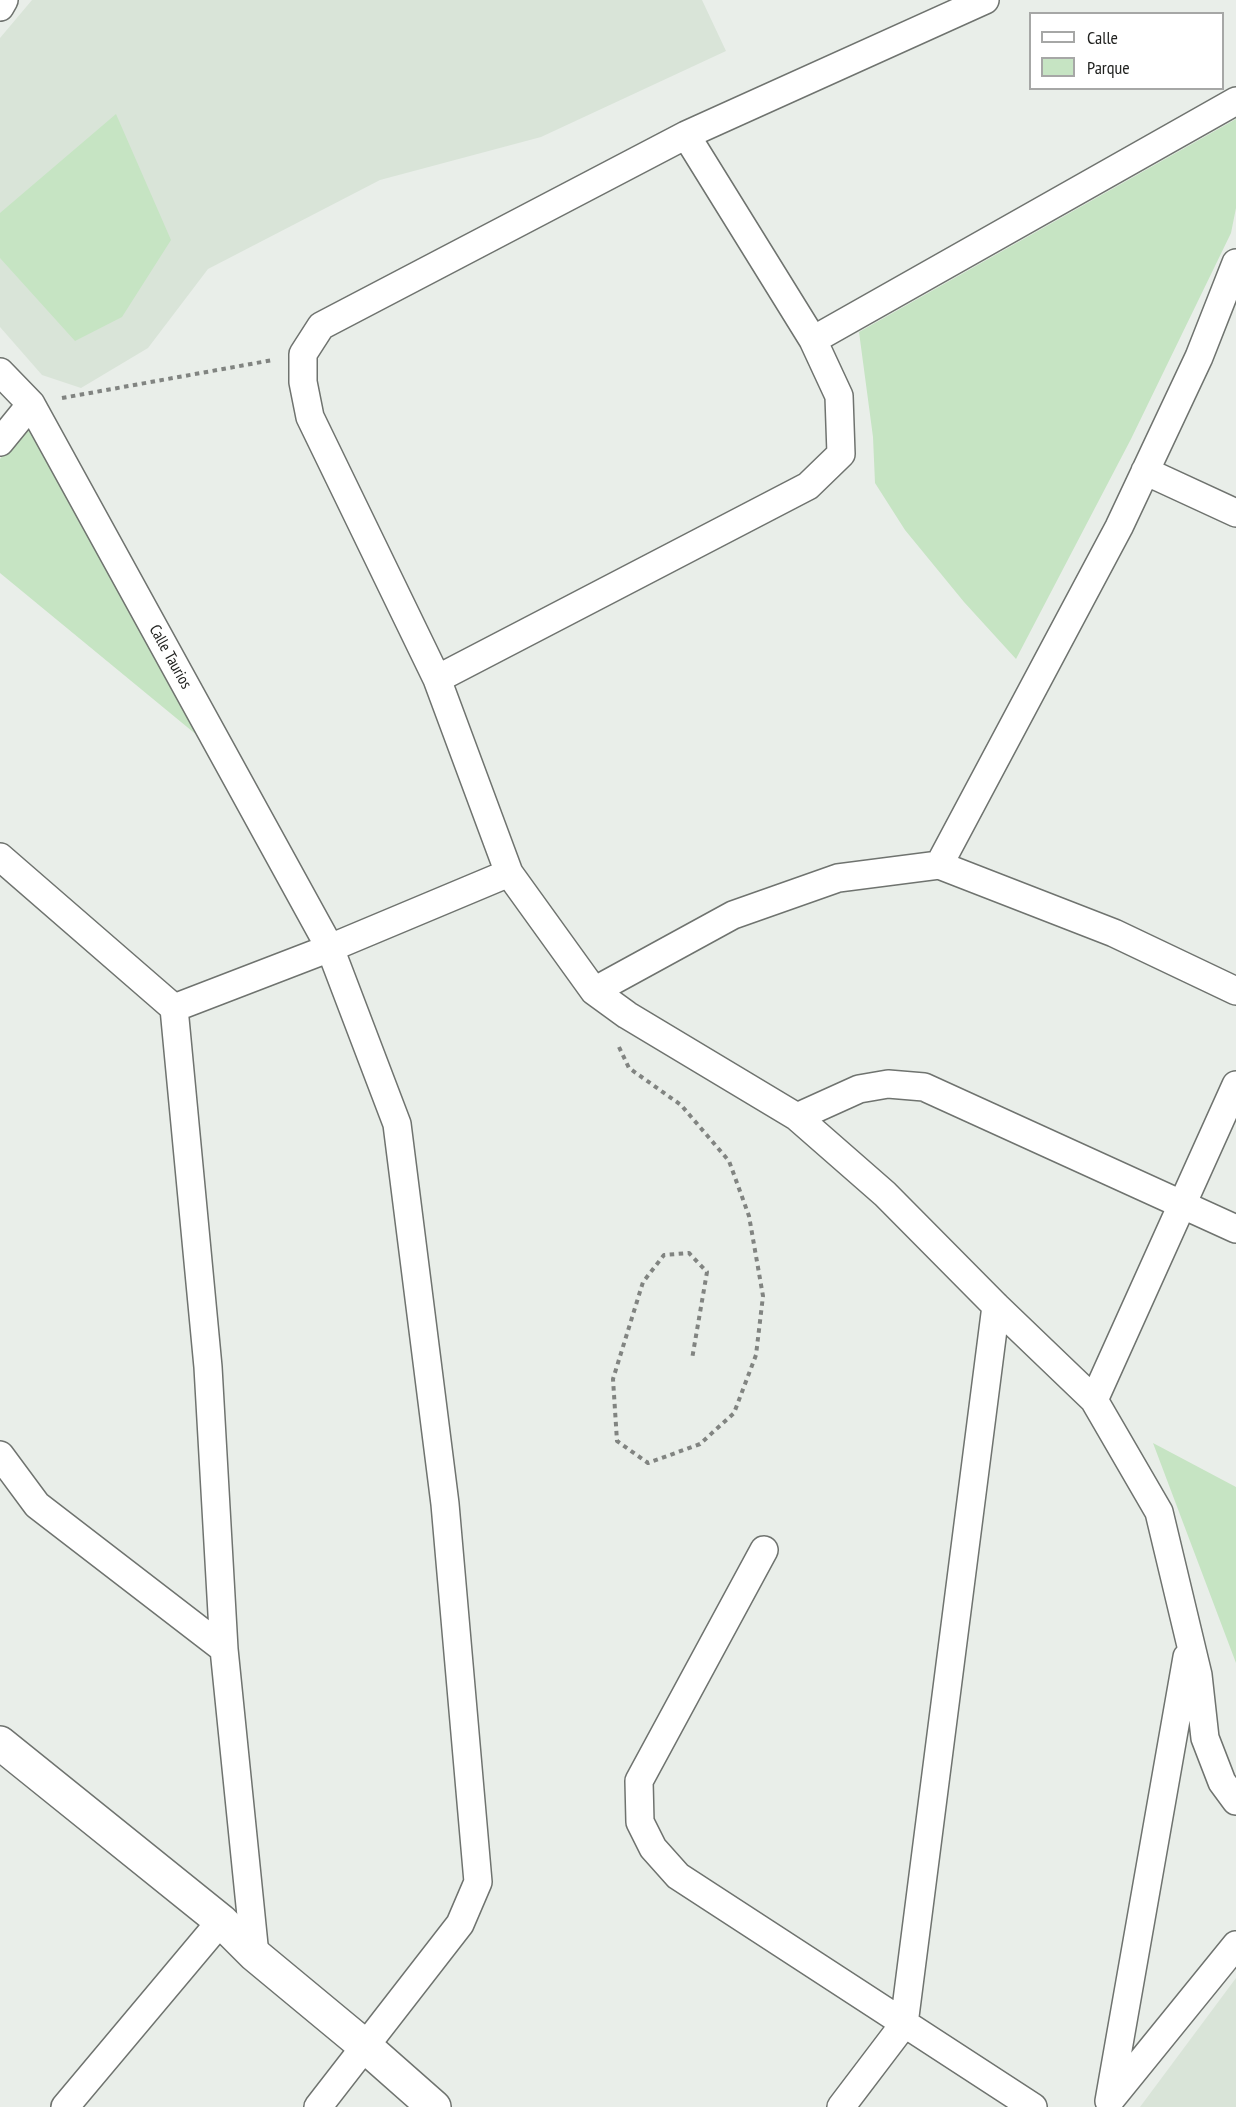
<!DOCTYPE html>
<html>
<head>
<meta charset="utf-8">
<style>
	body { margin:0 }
	#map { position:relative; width:1236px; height:2107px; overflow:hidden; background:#e9eee9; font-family:"PT Sans Narrow",sans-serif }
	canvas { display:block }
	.legend { position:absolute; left:1029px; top:12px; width:195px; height:78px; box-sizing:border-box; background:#fff; border:2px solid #a6a7a6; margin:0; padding:8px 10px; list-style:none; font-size:18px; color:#212220 }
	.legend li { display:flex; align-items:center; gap:12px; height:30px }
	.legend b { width:30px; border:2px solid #a6a7a6 }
</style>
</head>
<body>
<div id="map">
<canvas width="1236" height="2107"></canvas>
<ul class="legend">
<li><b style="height:8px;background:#fff"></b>Calle</li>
<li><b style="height:16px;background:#c6e4c3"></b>Parque</li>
</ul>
</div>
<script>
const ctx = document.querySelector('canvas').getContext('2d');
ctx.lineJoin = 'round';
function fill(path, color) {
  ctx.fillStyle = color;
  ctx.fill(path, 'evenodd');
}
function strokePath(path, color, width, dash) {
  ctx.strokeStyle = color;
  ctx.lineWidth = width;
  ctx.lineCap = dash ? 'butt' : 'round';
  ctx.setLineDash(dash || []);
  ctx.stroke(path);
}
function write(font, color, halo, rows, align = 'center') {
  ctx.font = font + ' "PT Sans Narrow",sans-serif';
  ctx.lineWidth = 4.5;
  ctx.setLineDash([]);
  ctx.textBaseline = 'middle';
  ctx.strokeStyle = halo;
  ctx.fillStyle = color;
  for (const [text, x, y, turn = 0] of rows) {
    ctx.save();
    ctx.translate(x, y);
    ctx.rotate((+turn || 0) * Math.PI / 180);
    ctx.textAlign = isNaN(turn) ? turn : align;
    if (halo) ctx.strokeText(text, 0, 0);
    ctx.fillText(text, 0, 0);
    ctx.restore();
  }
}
const built = new Path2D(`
	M32,0H702L726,51L541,137L380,180L208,269L148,348L81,388L42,375L0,327V38Z
	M1236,1978V2107H1140Z`);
const green = new Path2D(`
	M116,114L171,240L122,317L75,341L0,258V213Z
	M1236,119V208L1231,233L1131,439L1016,659L964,602L905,530L875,483L873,437L859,332Z
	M29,423L198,736L0,573V459Z
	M1153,1443L1236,1487V1663Z`);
const path = new Path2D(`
	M62,398L273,360
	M619,1047L629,1068L681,1105L729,1161L749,1216L763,1296L756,1355L734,1413L700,1444L648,1463L617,1441L613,1379L643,1282L664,1255L689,1253L707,1272L692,1359`);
const street = new Path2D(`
	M985,0L686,135L321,326L303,354V382L310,417L437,679L509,873L594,991L627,1015L797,1117L885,1194L996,1306L1094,1400L1159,1512L1198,1675L1205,1738L1222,1782L1236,1801
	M0,7L4,0
	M813,340L1236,101
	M0,372L31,404L330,948L397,1124L445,1504L478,1882L460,1924L318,2107
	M0,442L31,404
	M1145,471L1236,513
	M437,679L808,486L841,454L839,396L813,340L686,135
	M0,857L174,1008L208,1367L224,1649L255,1955
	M939,865L1119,527L1199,357L1236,263
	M594,991L733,915L838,878L939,865L1114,933L1236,991
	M174,1008L330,948L509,873
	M797,1117L859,1089L888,1084L924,1087L1236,1229
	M1094,1400L1236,1085
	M0,1455L37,1505L224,1649
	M764,1550L639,1781L640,1822L653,1848L678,1876L1033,2107
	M1111,2099L1236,1945
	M1109,2101L1187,1657
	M65,2107L221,1921
	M841,2107L904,2024L996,1306`);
const secondary = new Path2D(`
	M0,1743L221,1921L255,1955L366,2047L434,2107`);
const streetNames = [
	["Calle Taurios",170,657,61]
];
fill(built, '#d9e4d8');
fill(green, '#c6e4c3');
strokePath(street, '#6f736f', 30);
strokePath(secondary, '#6f736f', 36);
strokePath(path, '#818481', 4, [4.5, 4.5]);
strokePath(street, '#fff', 27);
strokePath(secondary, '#fff', 33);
write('16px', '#212220', '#fff', streetNames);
</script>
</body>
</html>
